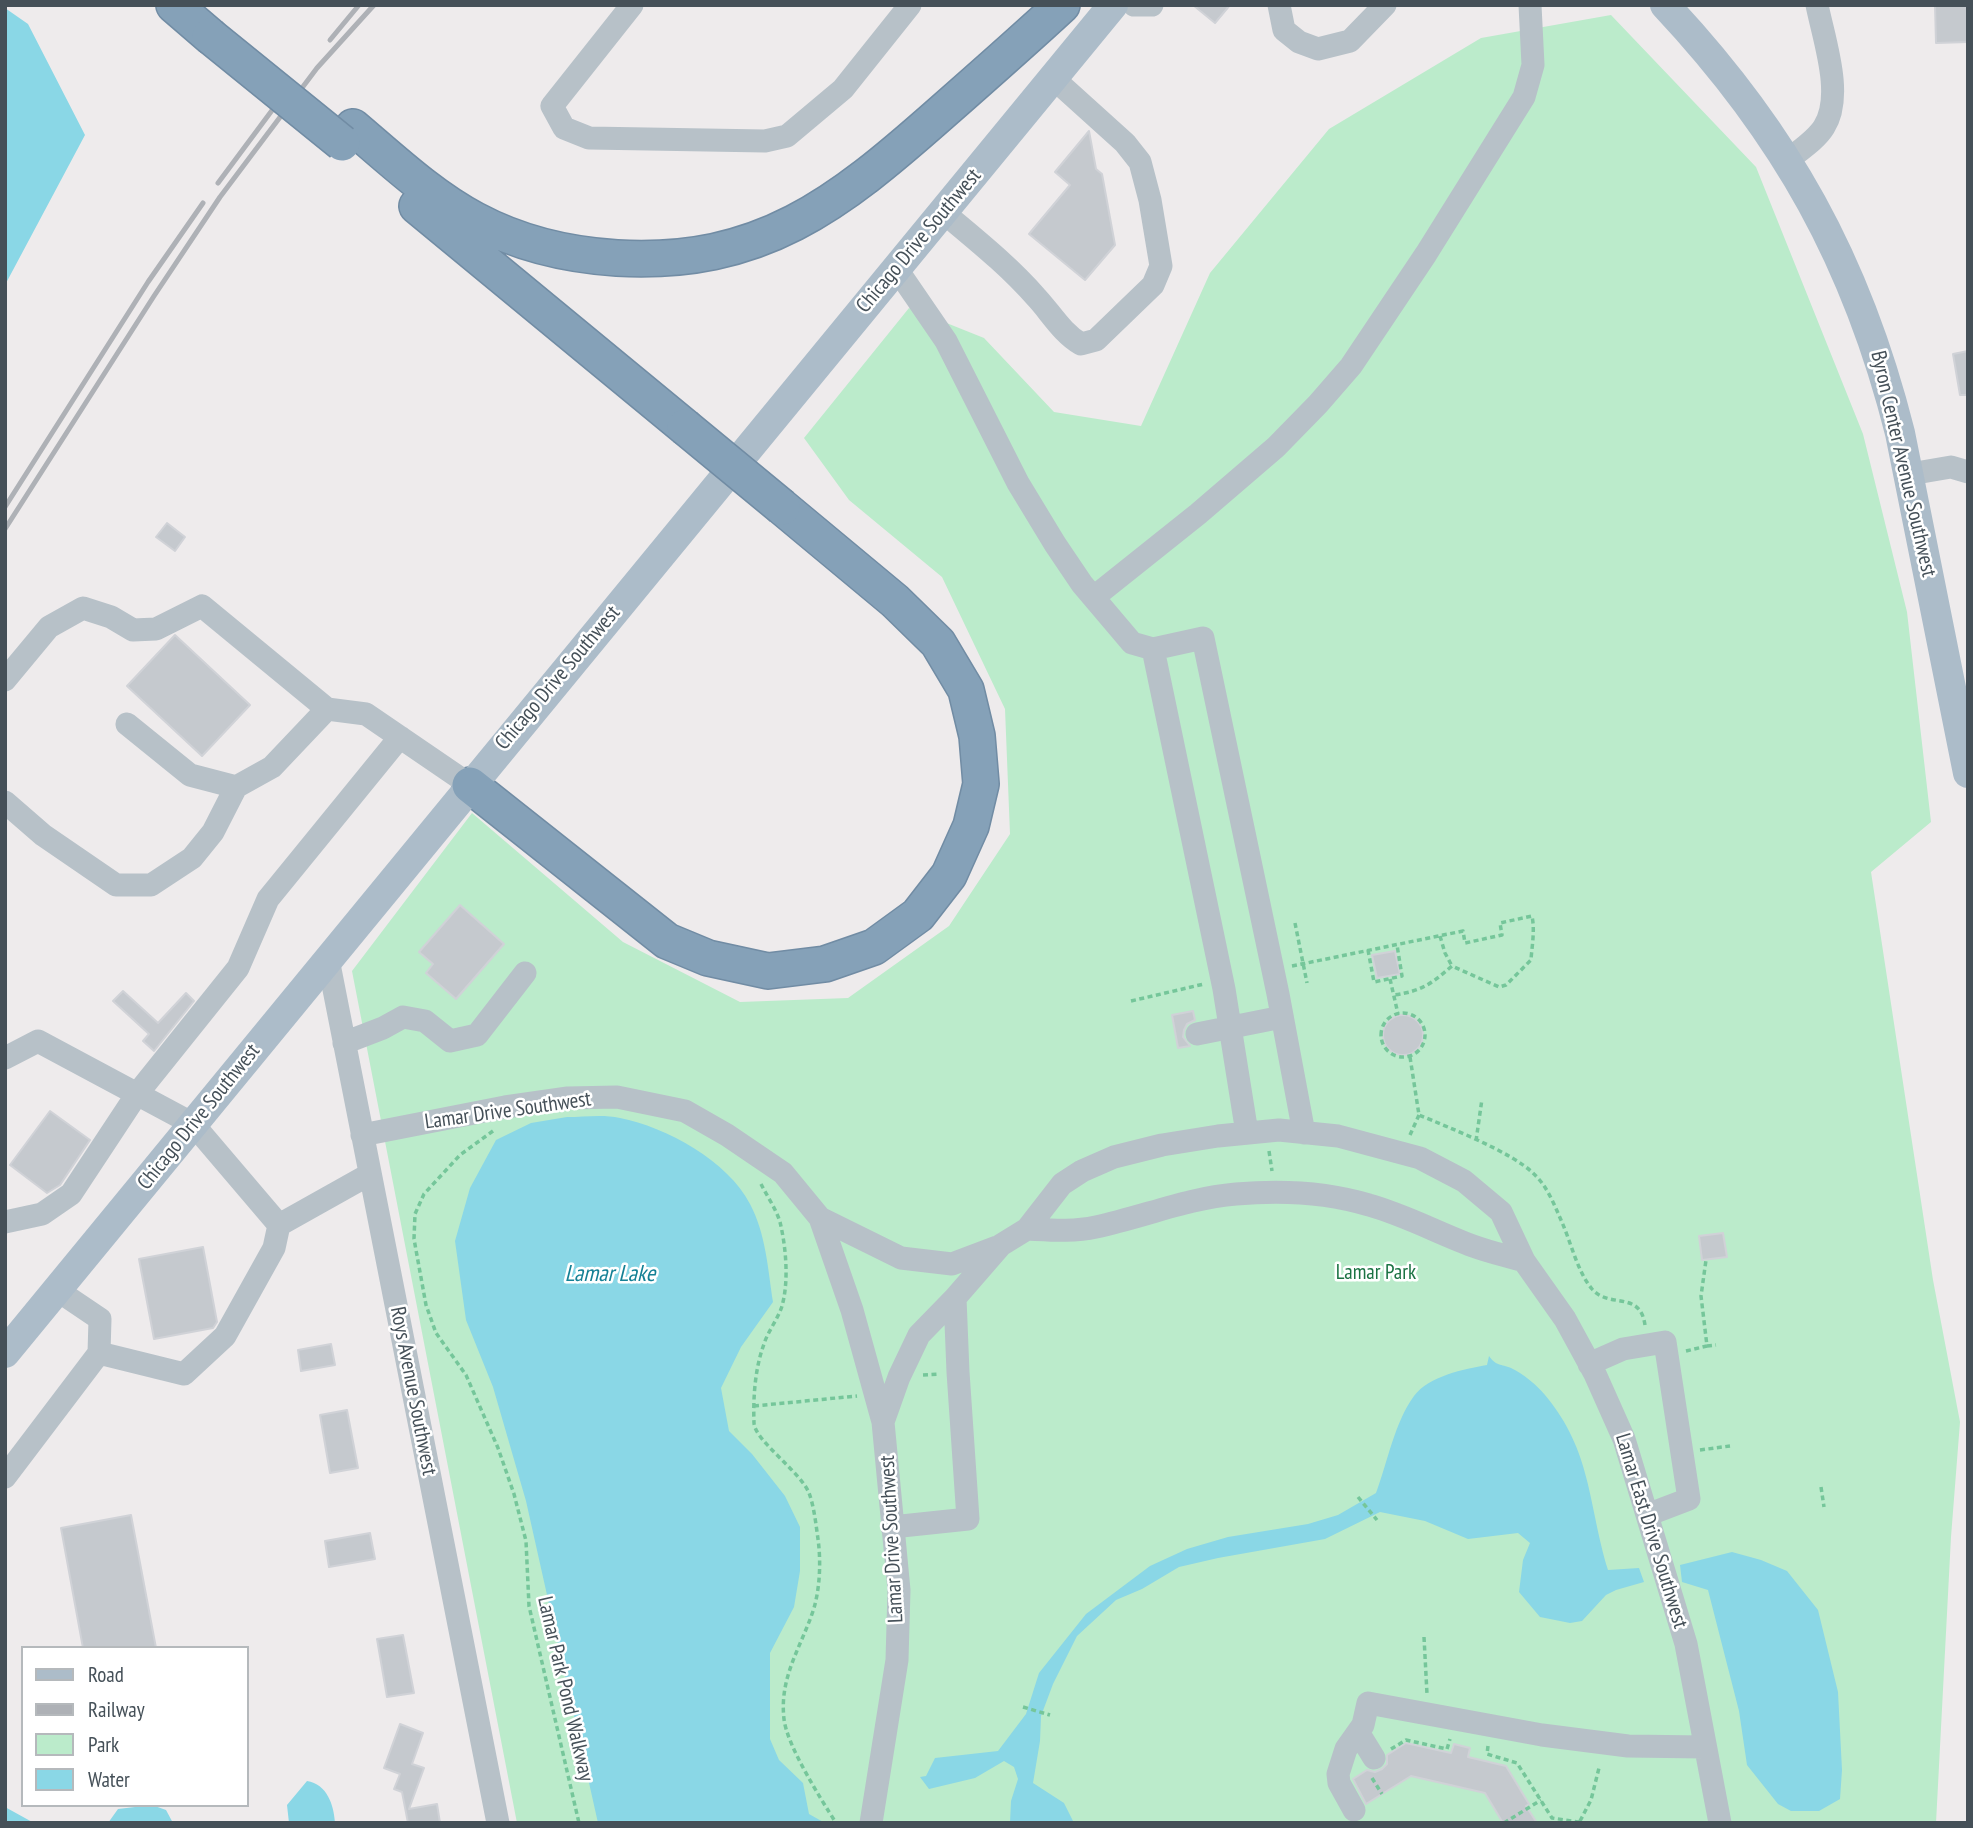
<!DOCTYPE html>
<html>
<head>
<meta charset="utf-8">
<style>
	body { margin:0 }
	#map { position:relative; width:1973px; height:1828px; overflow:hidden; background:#eeebec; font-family:"PT Sans Narrow",sans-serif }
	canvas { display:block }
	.frame { position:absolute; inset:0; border:7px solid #455058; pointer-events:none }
	.legend { position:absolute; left:21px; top:1646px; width:228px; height:161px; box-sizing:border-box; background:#fff; border:2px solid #b5b9bc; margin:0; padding:9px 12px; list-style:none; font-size:21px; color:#455058 }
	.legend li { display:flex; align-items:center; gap:14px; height:35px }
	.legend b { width:35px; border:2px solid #b5b9bc }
</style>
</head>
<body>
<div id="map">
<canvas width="1973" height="1828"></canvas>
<div class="frame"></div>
<ul class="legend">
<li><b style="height:9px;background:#acbcc9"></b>Road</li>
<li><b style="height:9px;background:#aeb1b6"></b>Railway</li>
<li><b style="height:19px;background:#bbebcb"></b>Park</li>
<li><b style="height:19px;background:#8ad7e6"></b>Water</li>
</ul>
</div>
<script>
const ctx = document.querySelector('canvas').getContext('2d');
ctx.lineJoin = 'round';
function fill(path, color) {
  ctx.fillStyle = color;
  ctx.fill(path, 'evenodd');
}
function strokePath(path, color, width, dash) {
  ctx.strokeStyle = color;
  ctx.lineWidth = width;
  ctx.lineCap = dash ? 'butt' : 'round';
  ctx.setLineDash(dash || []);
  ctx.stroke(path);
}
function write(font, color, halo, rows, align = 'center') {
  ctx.font = font + ' "PT Sans Narrow",sans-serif';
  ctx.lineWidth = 5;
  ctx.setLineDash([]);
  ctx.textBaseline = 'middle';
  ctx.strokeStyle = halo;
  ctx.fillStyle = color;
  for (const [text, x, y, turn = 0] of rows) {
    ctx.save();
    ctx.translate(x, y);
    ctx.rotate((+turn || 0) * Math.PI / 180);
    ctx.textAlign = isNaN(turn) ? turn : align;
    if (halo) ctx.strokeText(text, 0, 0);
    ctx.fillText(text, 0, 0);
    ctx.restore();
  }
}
const green = new Path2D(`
	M1611,15L1756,167L1863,434L1907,612L1931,822L1871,872L1933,1280L1960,1422L1951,1537L1936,1823H517L352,971L472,813L623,942L740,1002L848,998L949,926L1010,834L1005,709L942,577L849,500L804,438L909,308L984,338L1054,412L1141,426L1210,273L1329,129L1481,38Z`);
const water = new Path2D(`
	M5,8L28,24L85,135L5,285Z
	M567,1117C584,1117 603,1114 620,1118C666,1127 728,1161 750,1204C766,1234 768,1270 773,1302L741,1347L721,1388L729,1431L752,1454L785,1496L800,1527V1571L794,1607L770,1653V1739L779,1760L803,1783L809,1814L825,1823H598L526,1501L493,1387L466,1320L455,1241L470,1188L496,1140L531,1123Z
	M1489,1356C1496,1366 1501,1364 1511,1368C1522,1373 1538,1386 1545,1395C1592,1451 1588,1504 1608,1570L1639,1568L1644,1582L1616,1590L1606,1595L1582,1621L1570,1623L1540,1617L1519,1592L1523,1560L1530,1543L1518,1533L1468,1539L1425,1521L1380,1512L1325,1539L1218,1558L1179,1567L1142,1589L1116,1600L1077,1636L1053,1684L1041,1716L1040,1741L1033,1783L1064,1803L1074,1823H1010L1011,1801L1018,1779L1014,1767L1004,1761L975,1778L929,1789L920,1777L926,1776L935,1758L998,1751L1026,1714L1039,1673L1086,1614L1150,1566L1187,1549L1228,1537L1308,1524L1338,1515L1376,1493C1387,1464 1395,1421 1414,1396C1429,1376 1464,1369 1487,1365Z
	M1732,1552L1761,1560L1787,1571L1818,1610L1838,1692L1842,1770L1840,1799L1819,1811H1791L1778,1804L1747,1765L1739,1711L1708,1590L1682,1582L1680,1565Z
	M307,1781C327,1784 334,1805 335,1823H289L287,1805Z
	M152,1805L166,1810L173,1823H108L118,1809Z
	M5,1807L34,1823H5Z`);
const building = new Path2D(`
	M1193,5H1230L1215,23Z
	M1935,5H1968V42L1936,43Z
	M1089,131L1096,169L1102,174L1115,245L1085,280L1029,234L1070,185L1055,172Z
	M1968,351V395H1960L1953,354Z
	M167,523L185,537L175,551L156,537Z
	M175,635L250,705L202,756L127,686Z
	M460,905L504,944L456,999L426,973L433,964L419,952Z
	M1395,951L1400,974L1377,978L1372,955Z
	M123,991L158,1023L186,993L194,1001L154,1051L143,1041L149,1034L113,1001Z
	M1193,1011L1195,1020L1187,1024L1184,1030L1183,1037L1190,1046L1178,1048L1172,1015Z
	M1383 1035a20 20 0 1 1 40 0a20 20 0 1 1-40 0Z
	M50,1111L90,1140L60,1185L47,1193L10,1165Z
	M1723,1233L1727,1257L1702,1260L1699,1236Z
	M203,1247L217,1322L213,1328L154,1339L139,1259Z
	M331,1344L335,1365L301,1371L298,1350Z
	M347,1410L358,1468L330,1473L320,1415Z
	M131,1515L156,1648H83L61,1528Z
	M370,1533L375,1559L329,1567L325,1541Z
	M403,1635L414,1693L387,1697L377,1639Z
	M400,1724L423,1733L412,1764L424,1768L409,1809L437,1804L440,1823H408L402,1792L394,1789L400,1774L384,1768Z
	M1406,1743L1451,1753L1454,1744L1470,1748L1468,1757L1506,1766L1529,1804L1526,1806L1537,1823H1503L1485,1793L1411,1776L1366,1804L1353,1779L1367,1770L1375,1772L1382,1769L1387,1764V1755Z`);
const path = new Path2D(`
	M1295,923L1307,983
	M1440,936L1445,953L1452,966
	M1368,950L1374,982L1402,976L1397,945
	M1292,966L1463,931L1465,943L1502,935L1500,923L1532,916C1535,931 1532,945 1531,960L1506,985L1499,987L1452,966C1431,984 1422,991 1394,995
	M1390,979L1398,1014
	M1131,1001L1204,984
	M1381 1035a22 22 0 1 1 44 0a22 22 0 1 1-44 0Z
	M1410,1057L1419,1115C1450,1128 1512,1152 1534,1174C1547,1186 1554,1204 1561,1220C1571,1242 1577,1271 1592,1289C1609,1309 1640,1290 1645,1325
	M493,1131L460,1155L424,1194L415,1214L414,1239L426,1305L436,1333L466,1375L498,1448L514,1494L526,1541L529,1606L579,1823
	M1410,1135L1419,1115
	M1476,1141L1482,1099
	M1269,1151L1272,1171
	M761,1184C767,1196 776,1209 780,1222C786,1247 789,1281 782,1306C778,1319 768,1331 764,1344C755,1368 753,1398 754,1423C755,1441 800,1471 809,1493C814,1506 816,1525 818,1539C821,1561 820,1587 814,1608C802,1646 779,1676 784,1719C787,1746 821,1799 836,1823
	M1707,1346L1716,1345
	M1686,1351L1707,1346L1701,1296L1706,1260
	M923,1375L940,1374
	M754,1406L857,1396
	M1700,1450L1730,1446
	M1821,1487L1824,1507
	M1358,1497L1377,1520
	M1424,1637L1427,1694
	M1023,1707L1050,1715
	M1488,1746L1487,1754L1517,1763L1552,1818L1585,1823
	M1391,1749L1406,1740L1447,1749L1450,1739
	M1372,1778L1382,1794
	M1580,1821L1591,1800L1599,1768
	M1504,1823L1541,1800`);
const minor = new Path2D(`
	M632,5L552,106L564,128L589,138L765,141L787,136L843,89L910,5
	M1134,5H1152
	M1279,5L1284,30L1299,42L1318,49L1350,41L1385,5
	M1788,160C1800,150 1816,140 1824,127C1844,96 1824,40 1817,5
	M943,212C975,239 1008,265 1036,297C1051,313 1062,333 1081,344L1096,340L1153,285L1161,266L1150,200L1140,162L1125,143L1053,78
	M896,268L946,341L1018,483L1055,544L1082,584L1132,643L1153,649
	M1910,474L1951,467L1968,472
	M1094,597L1198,514L1276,447L1318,404L1351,366L1426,254L1524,97L1533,65L1530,5
	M5,680L49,627L83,608L111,617L133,630L156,629L202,606L327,709
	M127,724L190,775L236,787L272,767L327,709L366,714L470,785
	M5,802L43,835L116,885H151L192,858L213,832L236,787
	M328,959L498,1823
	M1197,1034L1282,1017
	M344,1043L383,1028L403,1017L425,1021L450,1041L477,1035L525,973
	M5,1058L38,1041L193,1124L279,1225
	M1247,1133L1224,989L1153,649L1203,638L1278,994L1304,1133
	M362,1135L505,1107L568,1098L617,1097L685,1111L727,1135L783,1173L820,1218L852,1310L883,1422
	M820,1218L901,1258L952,1264L997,1247
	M5,1222L42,1214L71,1194L137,1094L238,968L268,899L400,737
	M1027,1229C1050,1230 1073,1232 1096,1227C1143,1217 1188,1198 1236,1194C1281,1190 1326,1192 1369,1205C1405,1215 1438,1233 1473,1246C1489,1252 1507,1256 1524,1261
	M99,1353L184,1374L225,1336L274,1248L279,1225L370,1174
	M1589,1364L1623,1349L1665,1342L1689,1499L1647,1515
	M5,1477L99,1353L100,1319L57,1290
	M892,1527L968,1519L958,1372L955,1298
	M1358,1732L1374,1758
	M1354,1810L1339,1783L1338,1774L1346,1749L1363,1725L1368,1703L1542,1735L1628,1746L1704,1747
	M871,1823L897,1660L899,1590L883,1422L899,1377L919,1335L955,1298L1001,1245L1027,1229L1062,1184L1082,1171L1114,1157L1162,1145L1218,1136L1279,1130L1338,1136L1420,1158L1464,1181L1501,1212L1524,1261L1565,1319L1595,1374L1624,1439L1686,1644L1720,1823`);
const major = new Path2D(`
	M1665,5C1786,134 1857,262 1900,433L1968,773
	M5,1353L1113,5`);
const highway = new Path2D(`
	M174,5L210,36
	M353,127C392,160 430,196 475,220C518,243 569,255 617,258C761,266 838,204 940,114C981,78 1022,42 1062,5
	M417,206L685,427
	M470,785L667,941L708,958L768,971L825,964L874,947L918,915L949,875L971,826L981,784L977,736L966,690L938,643L895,601L782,507`);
const rail = new Path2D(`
	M330,40L359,5
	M218,183L276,105
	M5,507L148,282L203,203
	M5,529L154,296L220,197L317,68L374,5`);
const highwayBridge = new Path2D(`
	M210,36L342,143
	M685,427L782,507`);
const streetNames = [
	["Chicago Drive Southwest",919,241,-50],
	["Byron Center Avenue Southwest",1903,464,77],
	["Chicago Drive Southwest",558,678,-50],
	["Lamar Drive Southwest",508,1111,-8],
	["Chicago Drive Southwest",199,1117,-51],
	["Roys Avenue Southwest",413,1391,79],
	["Lamar East Drive Southwest",1651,1531,73],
	["Lamar Drive Southwest",892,1539,-93],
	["Lamar Park Pond Walkway",565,1689,77]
];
const parkNames = [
	["Lamar Park",1376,1273]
];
const waterNames = [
	["Lamar Lake",610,1274]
];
fill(green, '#bbebcb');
fill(water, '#8ad7e6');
fill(building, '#c5c9ce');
strokePath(building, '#d0d2d7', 2);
strokePath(highway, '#718ca4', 38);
strokePath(path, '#75c69a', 3.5, [5, 3.5]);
strokePath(minor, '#b7c1c8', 23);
strokePath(major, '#acbcc9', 30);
strokePath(highway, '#85a1b8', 35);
strokePath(rail, '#aeb1b6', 5);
strokePath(highwayBridge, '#718ca4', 38, []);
strokePath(highwayBridge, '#85a1b8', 35);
write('21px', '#455058', '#fff', streetNames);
write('21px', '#1b7343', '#fff', parkNames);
write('italic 23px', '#148095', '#fff', waterNames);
</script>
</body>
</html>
